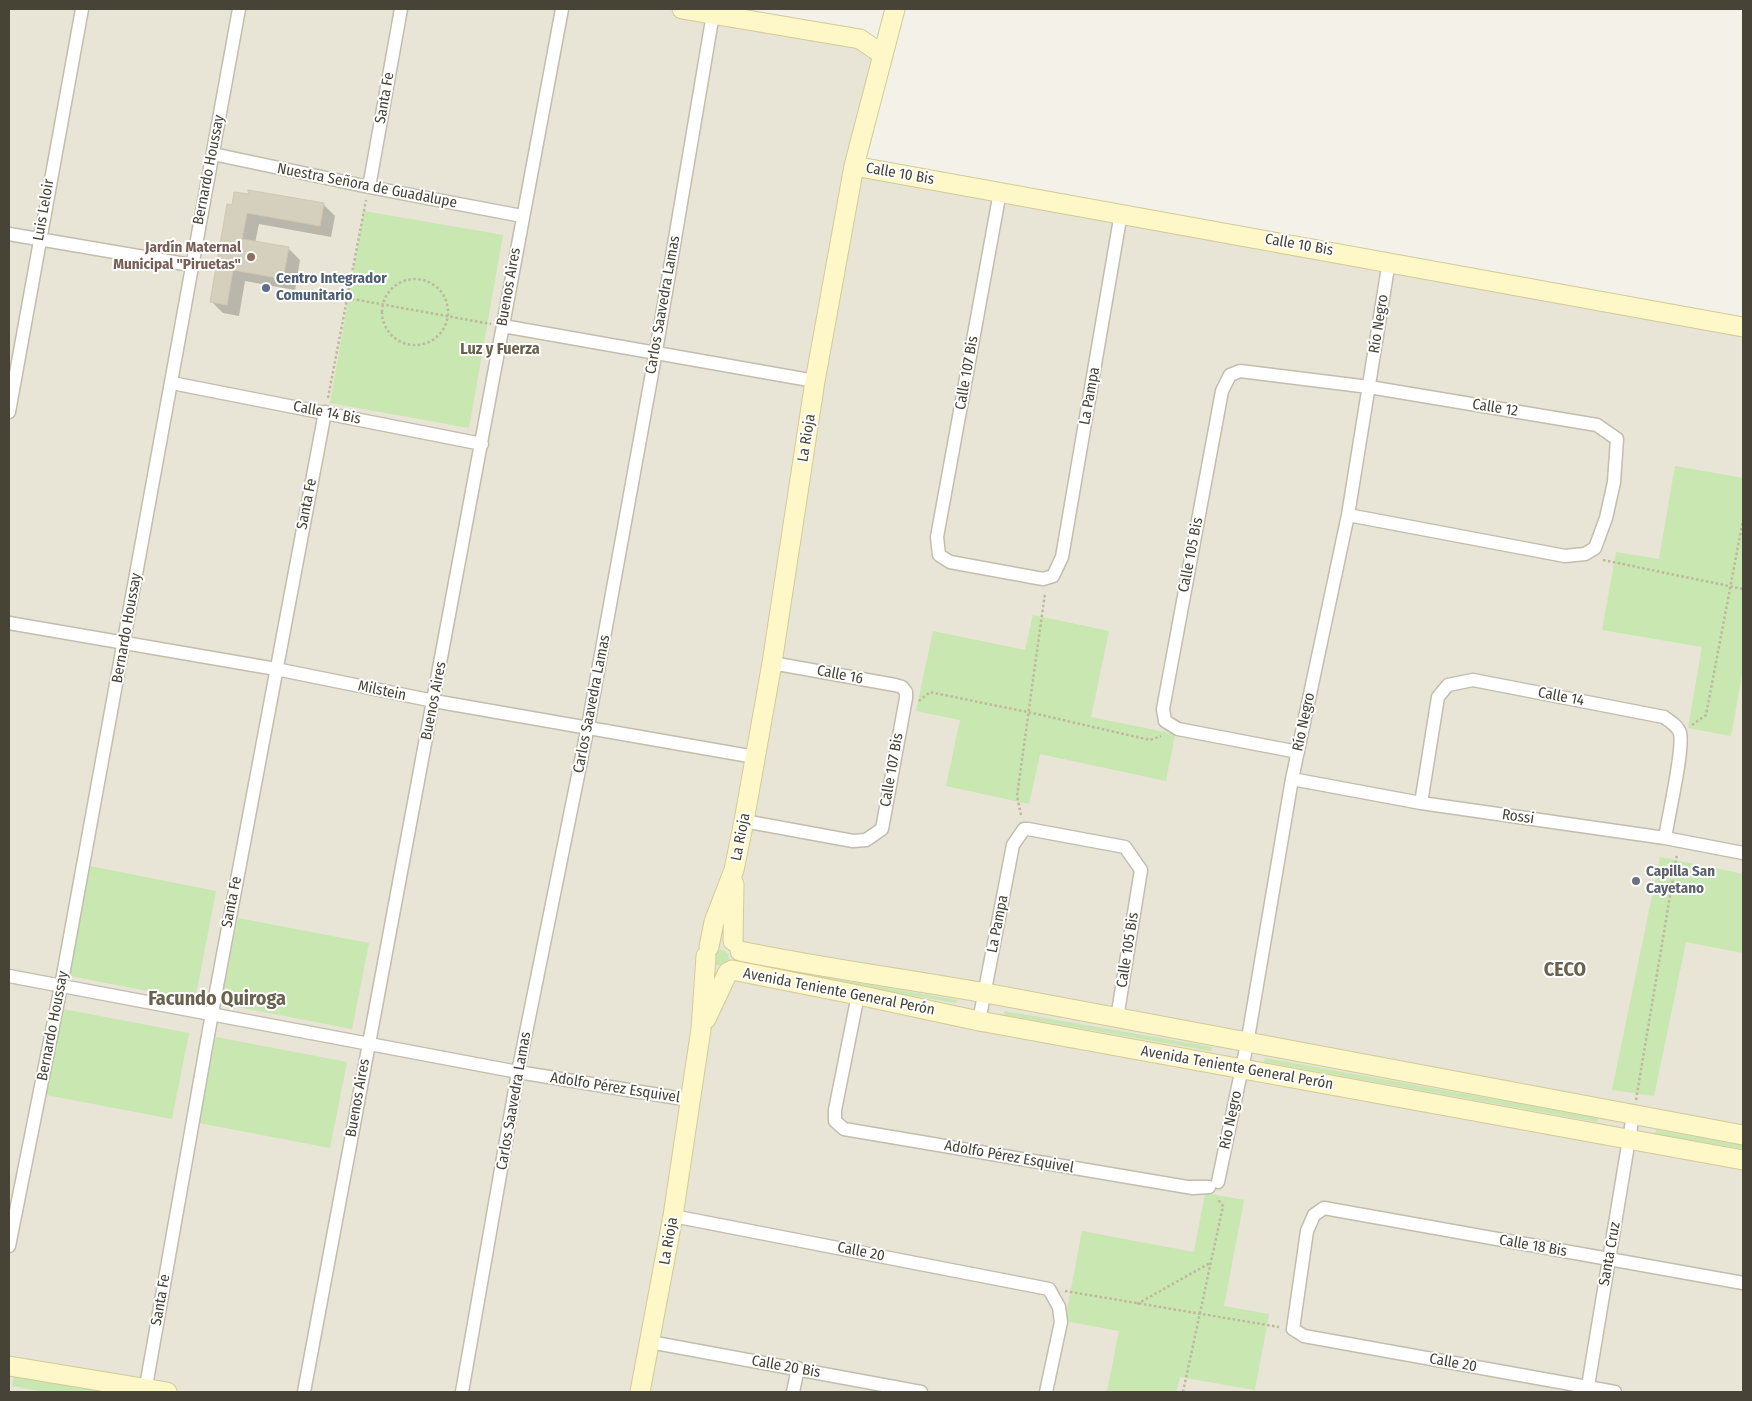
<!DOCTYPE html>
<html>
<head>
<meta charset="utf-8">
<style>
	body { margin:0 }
	#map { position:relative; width:1752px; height:1401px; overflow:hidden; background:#f4f2e8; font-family:"Fira Sans Condensed",sans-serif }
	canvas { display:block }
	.frame { position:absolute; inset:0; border:10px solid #474337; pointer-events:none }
</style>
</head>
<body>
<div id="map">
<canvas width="1752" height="1401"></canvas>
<div class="frame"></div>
</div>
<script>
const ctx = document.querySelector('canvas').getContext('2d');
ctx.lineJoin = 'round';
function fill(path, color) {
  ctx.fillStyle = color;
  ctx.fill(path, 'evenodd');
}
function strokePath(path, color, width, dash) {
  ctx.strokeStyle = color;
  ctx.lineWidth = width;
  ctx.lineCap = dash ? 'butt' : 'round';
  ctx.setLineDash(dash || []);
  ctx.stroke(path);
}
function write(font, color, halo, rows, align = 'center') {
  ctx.font = font + ' "Fira Sans Condensed",sans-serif';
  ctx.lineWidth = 4;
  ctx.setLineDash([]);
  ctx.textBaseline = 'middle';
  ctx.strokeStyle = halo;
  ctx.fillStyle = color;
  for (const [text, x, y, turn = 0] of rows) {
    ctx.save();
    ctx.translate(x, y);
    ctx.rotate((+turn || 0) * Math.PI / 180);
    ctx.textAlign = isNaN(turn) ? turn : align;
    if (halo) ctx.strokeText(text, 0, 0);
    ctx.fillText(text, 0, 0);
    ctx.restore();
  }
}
const residential = new Path2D(`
	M9,9H682L860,39L883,55L854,166L1743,327V1392H9Z`);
const green = new Path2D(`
	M364,211L503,235L469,428L330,403Z
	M1675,466L1743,478V669L1731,736L1688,728L1702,647L1602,630L1616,552L1659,559Z
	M1033,615L1109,631L1091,717L1175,734L1166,781L1040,754L1029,804L946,786L960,720L916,711L933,631L1025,650Z
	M1660,857L1743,874V953L1686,942L1654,1096L1612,1090Z
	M85,865L216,891L195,1000L64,975Z
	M238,918L369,943L352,1029L221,1004Z
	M713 958a8 8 0 1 1 16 0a8 8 0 1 1-16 0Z
	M750,964L957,1000L956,1003L749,968Z
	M58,1008L189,1033L172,1119L41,1094Z
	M1005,1011L1212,1047L1211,1051L1004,1015Z
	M216,1037L347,1062L330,1148L199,1123Z
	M1265,1058L1598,1118L1597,1122L1264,1062Z
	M1656,1130L1743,1145V1149L1655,1134Z
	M1205,1193L1244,1200L1224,1306L1269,1314L1255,1390L1180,1377L1176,1392H1107L1119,1331L1065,1321L1082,1231L1194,1252Z
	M14,1375L105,1392H45L12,1386Z`);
const shadow = new Path2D(`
	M323,204L335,216L331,237L259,224L255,243L288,248L300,260L295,290L245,281L239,316L223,313L211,301L228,205Z`);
const building = new Path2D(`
	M248,190L324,203L320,226L247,213L242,239L289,247L283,279L233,270L227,305L210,302L227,204L232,205L234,192L249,194Z`);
const path = new Path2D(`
	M382 312a33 33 0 1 1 66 0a33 33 0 1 1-66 0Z
	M347,298L491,324
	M328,398L366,200
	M1603,560L1743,589
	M919,701L930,692L1028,712L1150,740L1161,736
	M1692,725L1706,715L1743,520
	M1021,815L1017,796L1045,593
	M1636,1100L1677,854
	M1065,1291L1279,1327
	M1137,1304L1210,1263
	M1183,1392L1223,1206L1217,1198`);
const street = new Path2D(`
	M213,154L369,187L522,216
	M369,187L401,9
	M1000,192L937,537L939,555L950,562L1043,579L1053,576L1062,557L1121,213
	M9,234L191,265
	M503,326L815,381
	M172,383L482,444
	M9,412L82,9
	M9,623L276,669L434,701L755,757
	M1298,752L1178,729L1165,721L1163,709L1222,391L1230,375L1240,371L1369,387L1597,425L1617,439L1614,482L1606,518L1595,548L1585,554L1565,556L1348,515
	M1292,779L1421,803L1665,838L1743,853
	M1421,803L1438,697L1448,685L1473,680L1664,717C1670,721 1678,726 1680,733C1684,749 1668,818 1665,838
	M744,821L853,841L866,840L882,829L906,698V692L902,687L895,685L772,663
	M9,976L518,1072L690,1100
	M858,995L835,1110V1121L844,1129L1193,1188L1209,1187H1187
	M979,1021L1013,845L1024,829H1028L1125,847L1141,870L1117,1018
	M1218,1182L1247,1044L1292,779L1348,515L1389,261
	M673,1216L1049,1289L1059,1307L1061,1322L1046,1392
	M9,1246L61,986L239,9
	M650,1342L921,1392
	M145,1392L212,1013L325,412
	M304,1392L562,9
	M462,1392L518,1072L588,726L656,351L713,14
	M793,1392L798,1368
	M1587,1392L1633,1115
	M1615,1392L1304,1336L1293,1329L1307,1231L1314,1215L1324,1208L1743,1283`);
const secondary = new Path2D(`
	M682,9L860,39L883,55
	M854,166L1743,327
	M733,941L734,884
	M709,947L714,922L734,870L744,821L772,663L815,381L854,166L895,9
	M740,951C827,969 915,980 1002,996C1249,1043 1496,1090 1743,1135
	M732,970L858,995L979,1021L1743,1160
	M706,1019L728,972
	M9,1366L167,1392
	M640,1392L673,1216L701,1029L706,956`);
const markers = [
	[251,257,5,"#8d6e63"],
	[266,288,5,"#5c6f8a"],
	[1636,881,5,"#6b7280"]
];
const streetNames = [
	["Santa Fe",385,98,-80],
	["Bernardo Houssay",209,170,-79],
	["Calle 10 Bis",900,174,10],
	["Nuestra Señora de Guadalupe",367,186,11],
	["Luis Leloir",44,210,-80],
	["Calle 10 Bis",1299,245,10],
	["Buenos Aires",509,287,-80],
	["Carlos Saavedra Lamas",663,305,-80],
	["Río Negro",1379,324,-81],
	["Calle 107 Bis",967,373,-80],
	["La Pampa",1090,396,-80],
	["Calle 12",1495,408,9],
	["Calle 14 Bis",327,413,11],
	["La Rioja",807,438,-81],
	["Santa Fe",307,504,-79],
	["Calle 105 Bis",1191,555,-79],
	["Bernardo Houssay",127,628,-80],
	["Calle 16",840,675,11],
	["Milstein",382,691,12],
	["Calle 14",1561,697,11],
	["Buenos Aires",434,701,-79],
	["Carlos Saavedra Lamas",592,704,-79],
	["Río Negro",1304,722,-78],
	["Calle 107 Bis",892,770,-80],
	["Rossi",1518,817,8],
	["La Rioja",741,837,-79],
	["Santa Fe",232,902,-79],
	["La Pampa",998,924,-79],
	["Calle 105 Bis",1128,950,-81],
	["Avenida Teniente General Perón",839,992,11],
	["Bernardo Houssay",53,1026,-79],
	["Avenida Teniente General Perón",1237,1068,10],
	["Adolfo Pérez Esquivel",615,1088,9],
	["Buenos Aires",358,1098,-80],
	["Carlos Saavedra Lamas",514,1101,-80],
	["Río Negro",1231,1120,-78],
	["Adolfo Pérez Esquivel",1009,1157,10],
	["La Rioja",669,1241,-80],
	["Calle 18 Bis",1533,1246,10],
	["Calle 20",861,1252,11],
	["Santa Cruz",1610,1254,-80],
	["Santa Fe",161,1300,-80],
	["Calle 20",1453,1363,10],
	["Calle 20 Bis",786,1367,10]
];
const educationNames = [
	["Jardín Maternal",241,248],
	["Municipal \"Piruetas\"",241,265]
];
const serviceNames = [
	["Centro Integrador",276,279],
	["Comunitario",276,296]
];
const worshipNames = [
	["Capilla San",1646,872],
	["Cayetano",1646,889]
];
const neighbourhoodNames = [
	["Luz y Fuerza",500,350]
];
const districtNames = [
	["CECO",1565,970],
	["Facundo Quiroga",217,999]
];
fill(residential, '#e8e4d6');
fill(green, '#c8e7b1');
fill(shadow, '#0003');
fill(building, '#d5cfbd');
strokePath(building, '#d0c8b1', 1);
strokePath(street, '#c2bdad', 15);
strokePath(secondary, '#d3ca98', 21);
strokePath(path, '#c1b89c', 2.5, [2.5, 2.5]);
strokePath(street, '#fff', 12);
strokePath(secondary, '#fef7c8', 19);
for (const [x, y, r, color] of markers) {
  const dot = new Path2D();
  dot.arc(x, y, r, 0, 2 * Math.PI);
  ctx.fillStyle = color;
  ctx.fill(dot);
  strokePath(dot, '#fff', 2);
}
write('15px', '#474337', '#fff', streetNames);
write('bold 15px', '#785e54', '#fff', educationNames, 'right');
write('bold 15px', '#4e5e75', '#fff', serviceNames, 'left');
write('bold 15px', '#5b616d', '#fff', worshipNames, 'left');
write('bold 16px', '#6a624e', '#fff', neighbourhoodNames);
write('bold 20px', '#6a624e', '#fff', districtNames);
</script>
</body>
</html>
